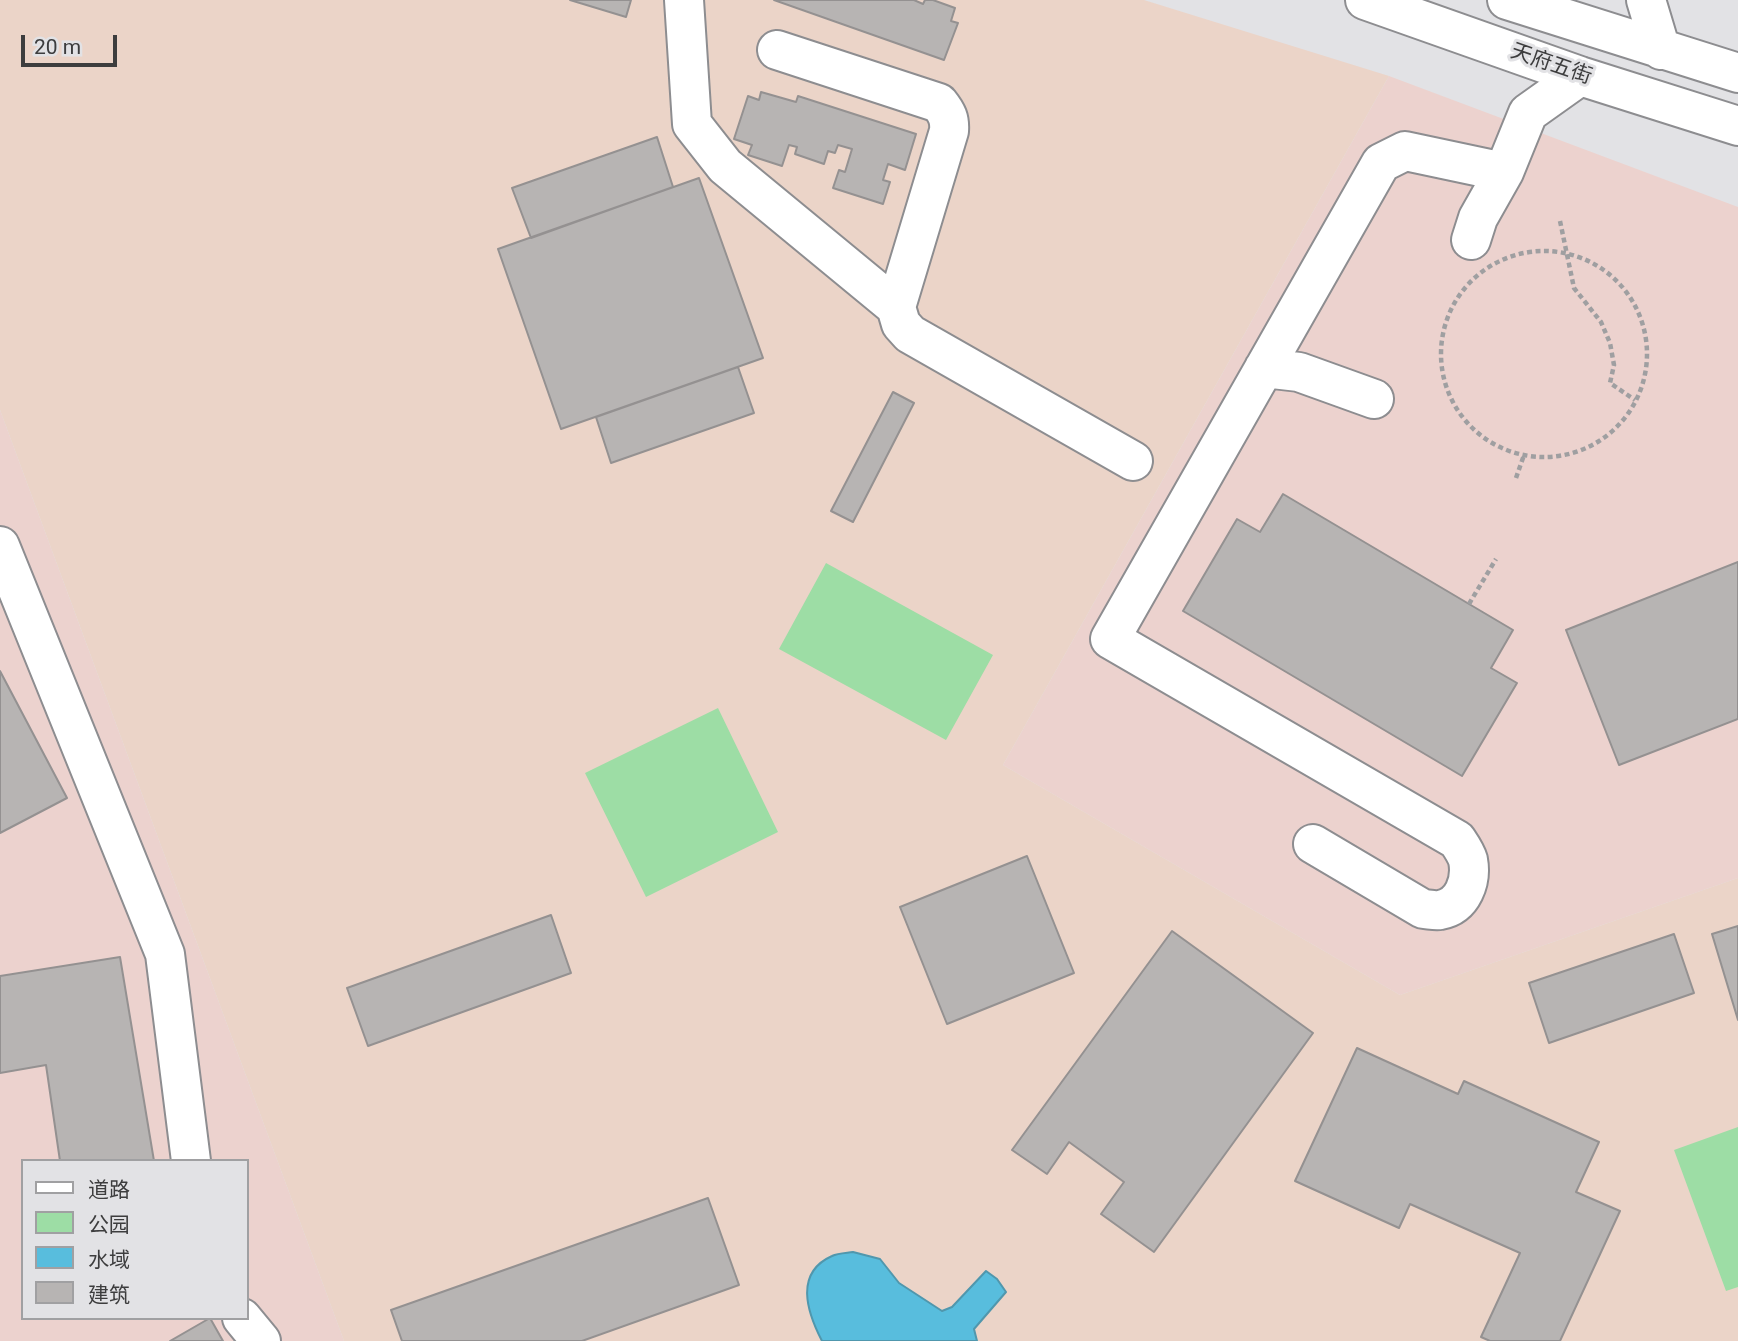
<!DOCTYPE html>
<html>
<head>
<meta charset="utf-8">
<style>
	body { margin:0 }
	#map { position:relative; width:1738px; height:1341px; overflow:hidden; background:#e2e2e5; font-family:Roboto,"Noto Sans SC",sans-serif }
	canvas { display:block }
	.legend { position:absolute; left:21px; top:1159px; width:228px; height:161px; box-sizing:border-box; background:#e2e2e5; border:2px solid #a0a0a2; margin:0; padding:9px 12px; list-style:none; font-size:21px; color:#3d3d3e }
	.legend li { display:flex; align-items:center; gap:14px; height:35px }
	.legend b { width:35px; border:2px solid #a0a0a2 }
	.scale { position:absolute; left:21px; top:35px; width:96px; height:32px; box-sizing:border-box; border:4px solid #3d3d3e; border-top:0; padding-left:9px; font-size:21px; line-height:24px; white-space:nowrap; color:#3d3d3e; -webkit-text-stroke:5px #e2e2e5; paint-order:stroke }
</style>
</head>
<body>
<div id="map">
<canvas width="1738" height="1341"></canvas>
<ul class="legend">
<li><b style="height:9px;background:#fff"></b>道路</li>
<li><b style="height:19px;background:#9ddda5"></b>公园</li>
<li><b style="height:19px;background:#58bddd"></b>水域</li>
<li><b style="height:19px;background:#b7b4b3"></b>建筑</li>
</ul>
<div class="scale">20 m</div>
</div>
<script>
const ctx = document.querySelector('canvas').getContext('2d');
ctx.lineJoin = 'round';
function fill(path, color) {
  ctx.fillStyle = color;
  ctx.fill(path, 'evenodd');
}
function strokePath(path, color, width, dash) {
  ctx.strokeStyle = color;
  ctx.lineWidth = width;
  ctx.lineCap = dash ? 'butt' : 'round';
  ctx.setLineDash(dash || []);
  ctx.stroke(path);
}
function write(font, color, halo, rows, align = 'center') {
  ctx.font = font + ' Roboto,"Noto Sans SC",sans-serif';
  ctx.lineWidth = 6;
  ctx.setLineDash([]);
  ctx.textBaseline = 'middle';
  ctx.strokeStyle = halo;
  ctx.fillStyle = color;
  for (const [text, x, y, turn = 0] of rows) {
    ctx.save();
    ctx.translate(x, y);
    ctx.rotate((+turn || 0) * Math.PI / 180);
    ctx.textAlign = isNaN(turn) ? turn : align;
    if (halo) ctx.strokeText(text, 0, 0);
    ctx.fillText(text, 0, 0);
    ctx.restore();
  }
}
const commercial = new Path2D(`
	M1389,76L1738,207V878L1400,995L1003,765Z
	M0,410L344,1341H0ZM23,1161H247V1318H23Z`);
const education = new Path2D(`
	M0,0H1144L1389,76L1003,765L1400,995L1738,878V1341H344L0,410Z`);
const green = new Path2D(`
	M826,563L993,655L946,740L779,649Z
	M718,708L778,832L646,897L585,773Z
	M1738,1127V1287L1726,1291L1674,1150Z`);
const water = new Path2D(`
	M853,1252L880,1259L899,1283L942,1311L952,1307L986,1271L997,1279L1006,1292L974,1329L977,1341H822C807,1312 794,1273 832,1256C838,1253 847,1253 853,1252Z`);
const building = new Path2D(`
	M570,0H631L626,17Z
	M774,0H914L923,4L925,0H933L955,8L951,21L958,23L944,60Z
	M761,92L796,102L798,96L916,134L905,170L888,164L883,180L890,182L883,204L833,188L839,170L845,172L852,149L838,145L835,153L828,151L824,164L795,154L797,147L789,145L782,166L748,155L752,145L734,139L748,96L759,100Z
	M657,137L673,187L531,238L512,188Z
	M699,178L763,358L561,429L498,249Z
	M738,367L754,413L611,463L596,417Z
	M893,392L914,403L853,522L831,511Z
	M1283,494L1513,630L1491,668L1517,683L1462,776L1183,611L1237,519L1260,532Z
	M1738,562V719L1619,765L1566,630Z
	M0,671L67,798L0,833Z
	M1027,856L1074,973L947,1024L900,907Z
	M551,915L571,973L368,1046L347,988Z
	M1738,926V1020L1712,934Z
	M1172,931L1313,1033L1154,1252L1101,1214L1124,1182L1069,1142L1047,1174L1012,1150Z
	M1674,934L1694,993L1549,1043L1529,983Z
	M120,957L154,1161H60L46,1065L0,1073V976Z
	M1357,1048L1458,1094L1464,1081L1599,1142L1576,1192L1620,1211L1560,1341H1490L1481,1337L1520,1253L1410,1204L1399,1228L1295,1181Z
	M708,1198L739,1285L582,1341H402L391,1310Z
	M210,1318L223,1341H170Z`);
const path = new Path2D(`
	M1560,221L1574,288L1601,322L1610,343L1614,365L1610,383L1635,400
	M1441 354a103 103 0 1 1 206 0a103 103 0 1 1-206 0Z
	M1516,478L1524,455
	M1469,604L1496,559`);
const minor = new Path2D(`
	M684,0L692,124L725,166L896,307L901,324L910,334L1133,461
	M1365,0L1580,76L1738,126
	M1507,0L1738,73
	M1646,0L1661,50
	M777,50L939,103C947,113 950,119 949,131L896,307
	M1471,240L1478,218L1504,172
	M1264,368L1299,372L1374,399
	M0,546L165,954L191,1161
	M1313,844L1423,909C1428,909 1435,911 1440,910C1463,906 1472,881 1468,860C1466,853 1461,846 1457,840L1110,639L1381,163L1405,151L1504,172L1528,113L1580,76
	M242,1318L261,1341`);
const streetNames = [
	["天府五街",1551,65,19]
];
fill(commercial, '#ecd2ce');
fill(education, '#ebd4c8');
fill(green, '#9ddda5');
fill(water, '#58bddd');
strokePath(water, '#5097ad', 2);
fill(building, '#b7b4b3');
strokePath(building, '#949191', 2);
strokePath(minor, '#8d8d90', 42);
strokePath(path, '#9f9fa1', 4.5, [5, 3.5]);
strokePath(minor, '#fff', 38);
write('21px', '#3d3d3e', '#e2e2e5', streetNames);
</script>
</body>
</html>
